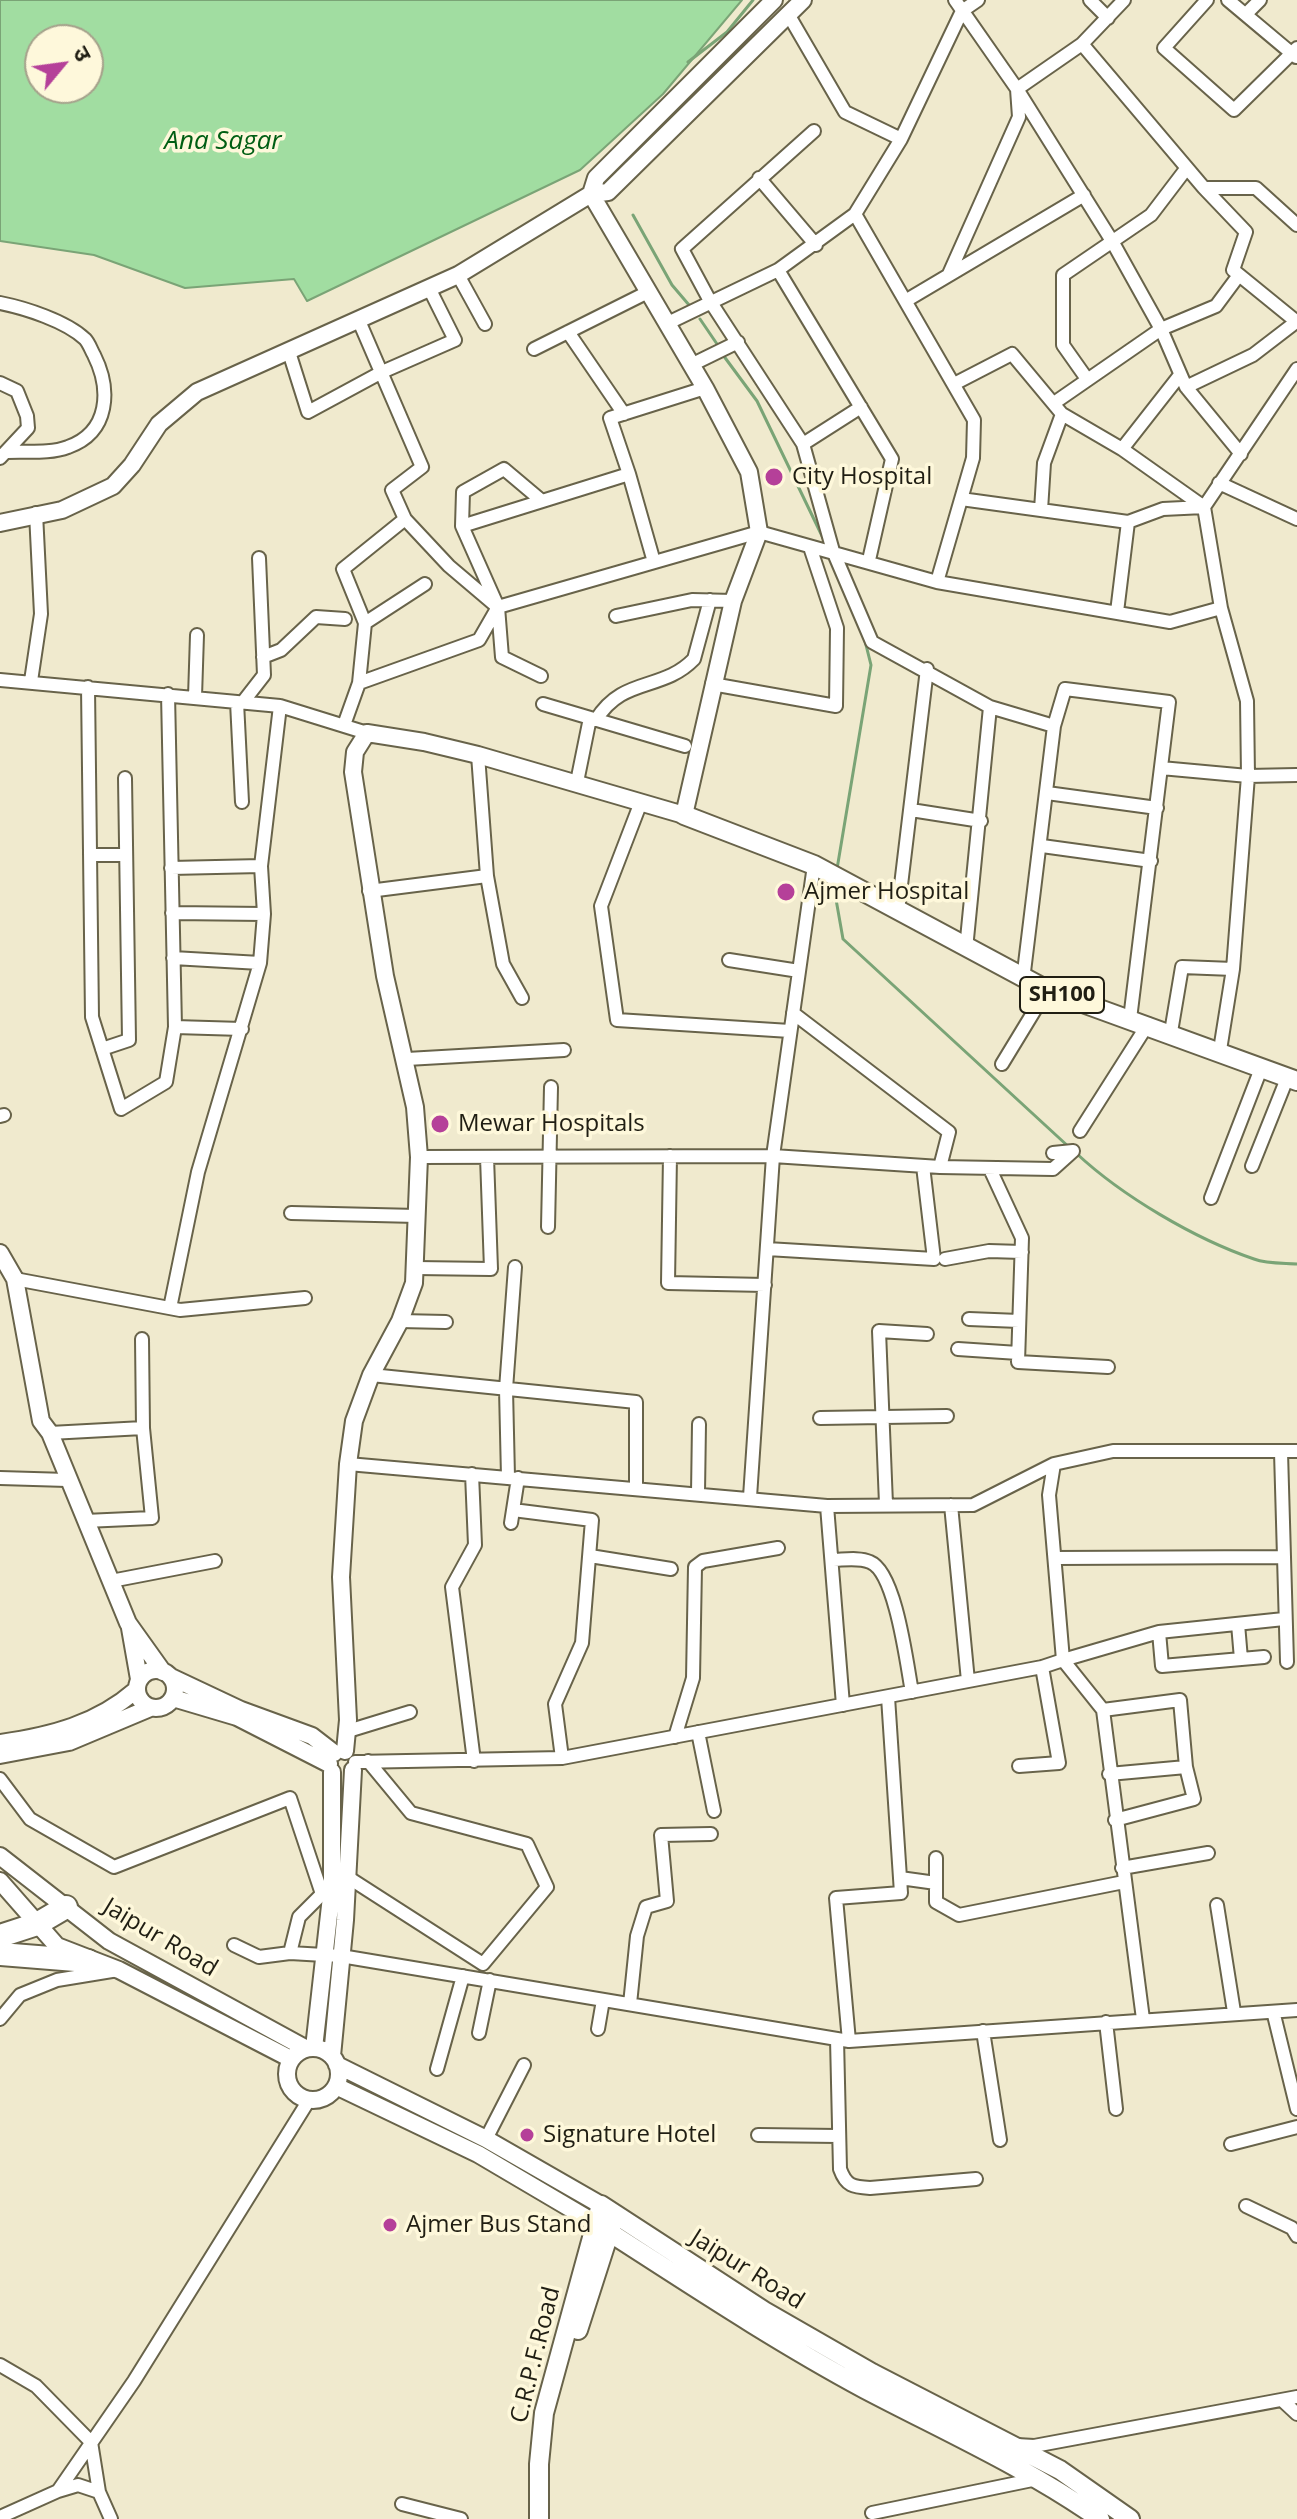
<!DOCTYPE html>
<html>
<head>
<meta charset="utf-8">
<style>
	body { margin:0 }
	#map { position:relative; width:1297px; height:2519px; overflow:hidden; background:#f0eace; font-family:"Open Sans","Noto Sans Devanagari",sans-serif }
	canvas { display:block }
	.north { position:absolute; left:24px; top:24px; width:80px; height:80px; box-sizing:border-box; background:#fef8db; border:2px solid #a5a18b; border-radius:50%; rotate:61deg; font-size:22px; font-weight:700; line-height:32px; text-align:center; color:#201e13 }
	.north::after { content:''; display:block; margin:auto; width:28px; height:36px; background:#b54099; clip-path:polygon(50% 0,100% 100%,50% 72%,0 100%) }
</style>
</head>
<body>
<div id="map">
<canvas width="1297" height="2519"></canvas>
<div class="north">उ</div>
</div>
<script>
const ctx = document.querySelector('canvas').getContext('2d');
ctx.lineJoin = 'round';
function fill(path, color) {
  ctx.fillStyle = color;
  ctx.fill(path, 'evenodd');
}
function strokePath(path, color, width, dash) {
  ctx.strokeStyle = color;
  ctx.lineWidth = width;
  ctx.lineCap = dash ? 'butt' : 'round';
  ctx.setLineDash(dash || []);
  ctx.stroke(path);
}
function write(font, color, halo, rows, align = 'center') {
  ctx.font = font + ' "Open Sans",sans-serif';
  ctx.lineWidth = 7;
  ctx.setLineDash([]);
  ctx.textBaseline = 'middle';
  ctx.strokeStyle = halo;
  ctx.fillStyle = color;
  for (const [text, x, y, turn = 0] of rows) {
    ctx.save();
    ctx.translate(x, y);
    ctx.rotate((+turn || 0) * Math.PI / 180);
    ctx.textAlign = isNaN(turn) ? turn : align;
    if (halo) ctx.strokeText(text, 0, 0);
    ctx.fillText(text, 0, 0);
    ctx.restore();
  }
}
const water = new Path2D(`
	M0,0H742L663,94L580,170L307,301L294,279L185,288L94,255L0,241ZM40,40H88V88H40Z`);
const stream = new Path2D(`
	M688,62L727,32L753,0
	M633,215L672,285L689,305
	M700,319L717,344
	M723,355L757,401L823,538
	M837,869L871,665L865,641
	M834,888L843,939L1070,1148
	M1076,1153C1122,1196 1195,1239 1254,1259C1267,1264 1283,1263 1297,1264`);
const street = new Path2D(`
	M955,0L1017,89L1112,241L1161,329L1186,387L1241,454
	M1090,0L1108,18
	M1207,0L1164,48L1234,110L1297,48
	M1228,0L1296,57
	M788,14L845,112L901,139
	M1246,14L1260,0
	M1082,44L1204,188H1256L1297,225
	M814,131L682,249L710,301L803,444L833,551L872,642L990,707L1054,726
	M759,178L816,245
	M1204,188L1246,232L1233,270L1297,322
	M855,214L974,420L973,458L937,582
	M778,270L892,459L869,560
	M949,274L1019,117L1017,89L1082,44L1124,0
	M458,275L485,324
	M907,300L1084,195
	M0,303C25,308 66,321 85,339C89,343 91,350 94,355C111,389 110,432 68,447C50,454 26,451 7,452
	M359,321L422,467L392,490L405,519
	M668,323L778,270L855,214L901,139L962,11L978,0
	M568,332L624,414
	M534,349L648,292
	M289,352L308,412L382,372L455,340L429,288
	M691,365L738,342
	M1087,379L1063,345V275L1151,215L1186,169
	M0,383L17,391L27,416L28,428L0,458
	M954,384L1012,354L1062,414L1122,449L1204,507
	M1186,387L1253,355L1296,322
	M1054,403L1161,329L1216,306L1239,275
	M803,444L861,407
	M1122,449L1180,375
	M629,474L654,562
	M1219,483L1297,519
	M961,499L1128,522L1117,612
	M1041,510L1044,463L1062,414
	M1128,522L1163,509L1204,507
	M462,526L463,492L504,469L542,501
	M616,616L692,600L733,601
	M365,623L425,584
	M263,657L281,650L316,617L345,619
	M541,676L502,657L498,607L462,526L629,474L610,418L705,388
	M0,680L280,706L367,733
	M31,681L41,614L36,513
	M359,683L479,640L498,607L759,532L937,582L1170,622L1221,608
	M712,684L836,706L837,628L810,547
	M88,687L92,1017L121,1109L166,1082L175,1027L168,694
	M195,697L197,635
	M237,702L242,802
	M243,702L264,675L259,558
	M543,704L685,746
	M596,720C623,676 662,692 694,659L710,600
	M344,725L359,683L365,623L343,569L405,519L449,566L495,605
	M478,755L487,876
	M1161,768L1248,776L1297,775
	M577,782L590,718
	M1047,793L1157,808
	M641,802L601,906L617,1020L790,1031
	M911,810L981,821
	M1042,846L1151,861
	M90,855H126
	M171,868L261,866
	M369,891L487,876L503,964L522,998
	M898,910L927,669
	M172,913L264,914
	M966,949L990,707
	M173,958L260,963
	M729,960L799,971
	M1023,980L1054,726L1065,689L1169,702L1130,1019
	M793,1013L949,1132L940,1167
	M175,1027L242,1029
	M1171,1032L1182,967L1233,969
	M102,1049L129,1040L125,778
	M1220,1050L1233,969L1248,776L1247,701L1221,608L1204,507L1297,369
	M407,1059L564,1050
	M1002,1064L1047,990
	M0,1116L4,1115
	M1080,1131L1148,1024
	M1053,1153L1073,1151
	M670,1156L668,1283L765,1285
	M419,1157L773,1156L940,1167L1053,1169L1073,1151
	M1252,1166L1288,1076
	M990,1169L1022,1238L1018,1362L1108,1367
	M1211,1198L1262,1066
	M291,1213L417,1216
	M548,1227L551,1087
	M767,1249L934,1259L923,1166
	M945,1259L989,1251L1022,1252
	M416,1268L491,1269L487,1157
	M15,1279L180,1310L305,1298
	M170,1308L198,1172L260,963L264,914L261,866L280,706
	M969,1319L1019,1321
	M400,1321L446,1322
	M142,1339L143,1428
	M958,1349L1018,1353
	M371,1375L636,1402V1487
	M820,1418L947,1416
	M50,1433L143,1428L152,1518L85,1521
	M1281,1452L1287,1662
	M348,1464L827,1506L973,1505L1054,1464
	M472,1474L475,1545L452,1587L474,1761
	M508,1477L506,1389L515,1267
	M0,1478L67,1480
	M698,1493L699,1424
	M750,1497L773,1156L814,865
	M886,1504L879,1331L927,1334
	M951,1505L968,1681
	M827,1506L843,1705
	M513,1510L592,1520L582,1643L555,1704L562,1758
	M511,1523L518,1478
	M590,1556L671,1569
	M1055,1558L1282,1557
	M832,1560C843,1560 859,1557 870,1562C896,1572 907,1666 912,1692
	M111,1581L215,1561
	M1238,1624L1241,1659
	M1159,1632L1162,1666L1264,1657
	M1103,1710L1143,2019
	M348,1731L410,1712
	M698,1732L714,1811
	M675,1737L693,1678L695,1567L703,1561L778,1548
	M355,1762L562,1758L1042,1667L1063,1660L1049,1495L1054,1464L1113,1451H1297
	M1019,1766L1059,1763L1042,1667
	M1109,1774L1186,1767
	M0,1779L30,1819L114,1867L290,1798L322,1894L299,1917L290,1953L259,1957L234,1945
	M1115,1820L1194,1799L1186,1767L1180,1700L1103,1710L1063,1660L1159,1632L1284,1619
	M936,1858V1902L959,1915L1124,1882
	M1122,1868L1208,1853
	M346,1876L483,1964L547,1887L527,1844L411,1813L368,1761
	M900,1878L936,1883
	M1217,1905L1234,2012
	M290,1953L341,1956L849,2041L1297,2010
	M630,2004L637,1936L646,1907L667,1901L661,1835L711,1834
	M1274,2015L1297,2109
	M0,2019L20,1995L57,1980L118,1970
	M1106,2022L1116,2109
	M598,2029L603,2000
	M983,2031L1000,2140
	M479,2033L490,1980
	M837,2039L840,2169C846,2186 853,2187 870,2188L976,2179
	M849,2041L836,1898L901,1893L888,1697
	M437,2069L463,1976
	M758,2135L838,2136
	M486,2139L524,2065
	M1231,2144L1297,2127
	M1246,2206L1292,2228L1297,2236
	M0,2365L36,2386L91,2442L99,2492
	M1283,2401L1297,2414
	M1017,2445L1034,2446L1297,2397
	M58,2491L78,2485L99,2492L111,2519
	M402,2504L461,2519
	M872,2513L1037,2479
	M0,2517L58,2491L134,2381L309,2100`);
const secondary = new Path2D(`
	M0,523L62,510L113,486L132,465L159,424L197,392L458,275L591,194L608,192L803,0
	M0,1253L15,1279L41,1421L50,1433L128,1623L163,1672
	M130,1628L139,1679
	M137 1689a19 19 0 1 1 38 0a19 19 0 1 1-38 0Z
	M171,1677L241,1710L312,1736L334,1753
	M173,1698L237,1717L329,1764
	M0,1743C51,1736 97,1724 136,1690
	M345,1751L348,1720L341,1577L348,1464L354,1421L371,1375L400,1321L414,1283L419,1157L415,1107L385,976L353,772L355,752L367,733L424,742L478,755L684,815L733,601L759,532L749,472L705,388L591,194L596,178L774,0
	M0,1755L69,1742L150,1708
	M0,1856L109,1941L305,2048
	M0,1881L57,1946L119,1970L291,2059
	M314,2048L332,1888V1772
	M287 2074a26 26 0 1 1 52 0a26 26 0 1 1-52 0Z
	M332,2056L345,1920L353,1770
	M337,2065L486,2139L601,2205
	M336,2086L478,2154L595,2223`);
const primary = new Path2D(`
	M684,815L814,865L1047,990L1297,1081
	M595,2223C684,2280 772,2339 865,2389C945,2431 1026,2467 1100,2519
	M578,2330L613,2221
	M539,2519V2464L544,2413L601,2205L764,2311L872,2373L1060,2470L1130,2519`);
const highway = new Path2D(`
	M0,1936L37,1924L66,1907
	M0,1954L88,1961`);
const markers = [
	[774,477,10,"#b54099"],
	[786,892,10,"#b54099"],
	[440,1124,10,"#b54099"],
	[527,2135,8,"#b54099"],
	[390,2225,8,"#b54099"]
];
const shields = [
	[1062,995,84]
];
const shieldNames = [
	["SH100",1062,995]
];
const poiNames = [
	["City Hospital",792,477],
	["Ajmer Hospital",804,892],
	["Mewar Hospitals",458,1124],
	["Signature Hotel",543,2135],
	["Ajmer Bus Stand",406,2225]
];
const streetNames = [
	["Jaipur Road",160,1938,31],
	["Jaipur Road",747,2270,32],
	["C.R.P.F.Road",536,2355,-76]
];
const waterNames = [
	["Ana Sagar",223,142]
];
fill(water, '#a1dda1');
strokePath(water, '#7aa476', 2);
strokePath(stream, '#7aa476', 3);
strokePath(street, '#68634a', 16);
strokePath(secondary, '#68634a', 20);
strokePath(primary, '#68634a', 22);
strokePath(highway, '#68634a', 26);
strokePath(street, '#fff', 12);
strokePath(secondary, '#fff', 16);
strokePath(primary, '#fff', 18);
strokePath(highway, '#fff', 22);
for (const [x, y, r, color] of markers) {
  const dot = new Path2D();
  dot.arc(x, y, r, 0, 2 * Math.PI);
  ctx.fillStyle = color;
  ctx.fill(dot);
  strokePath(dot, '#fef8db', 3);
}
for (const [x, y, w] of shields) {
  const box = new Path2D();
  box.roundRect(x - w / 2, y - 18, w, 36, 6);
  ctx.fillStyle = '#fef8db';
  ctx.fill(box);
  strokePath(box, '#201e13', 2);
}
write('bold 22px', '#201e13', null, shieldNames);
write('24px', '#201e13', '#fef8db', poiNames, 'left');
write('24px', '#201e13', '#fef8db', streetNames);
write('italic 26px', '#005e13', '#fef8db', waterNames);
</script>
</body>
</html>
